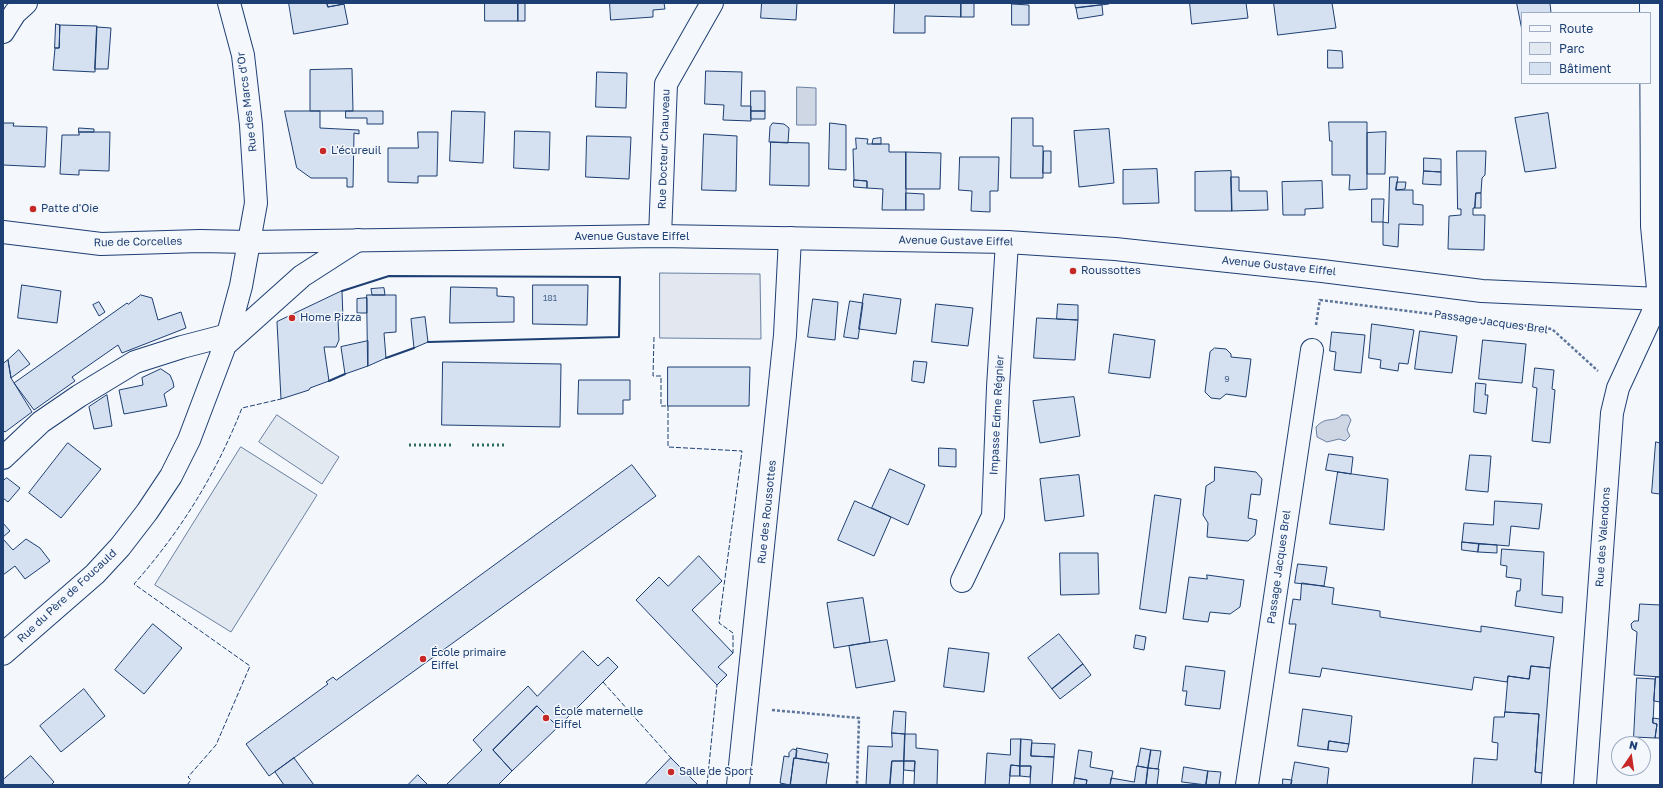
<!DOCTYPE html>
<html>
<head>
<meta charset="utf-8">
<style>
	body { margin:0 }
	#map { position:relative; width:1663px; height:788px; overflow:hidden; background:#f4f7fb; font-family:"Golos Text",sans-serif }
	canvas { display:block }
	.frame { position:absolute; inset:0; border:4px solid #1d3f73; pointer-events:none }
	.legend { position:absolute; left:1521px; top:12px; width:130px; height:72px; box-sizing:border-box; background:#f4f7fb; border:1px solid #9eadc5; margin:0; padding:5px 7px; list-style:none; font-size:12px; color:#1d3f73 }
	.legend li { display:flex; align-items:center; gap:8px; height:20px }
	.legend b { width:20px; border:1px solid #9eadc5 }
	.north { position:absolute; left:1611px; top:736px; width:40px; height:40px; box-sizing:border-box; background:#f4f7fb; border:1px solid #9eadc5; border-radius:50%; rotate:13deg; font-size:11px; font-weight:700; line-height:16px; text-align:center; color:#1d3f73 }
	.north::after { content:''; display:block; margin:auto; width:14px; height:18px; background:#c62828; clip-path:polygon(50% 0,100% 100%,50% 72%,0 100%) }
</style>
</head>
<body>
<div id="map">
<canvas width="1663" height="788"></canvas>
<div class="frame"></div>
<ul class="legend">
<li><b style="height:5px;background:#f4f7fb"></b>Route</li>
<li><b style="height:11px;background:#e3e9f0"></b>Parc</li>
<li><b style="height:11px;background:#d5e0f0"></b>Bâtiment</li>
</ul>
<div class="north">N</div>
</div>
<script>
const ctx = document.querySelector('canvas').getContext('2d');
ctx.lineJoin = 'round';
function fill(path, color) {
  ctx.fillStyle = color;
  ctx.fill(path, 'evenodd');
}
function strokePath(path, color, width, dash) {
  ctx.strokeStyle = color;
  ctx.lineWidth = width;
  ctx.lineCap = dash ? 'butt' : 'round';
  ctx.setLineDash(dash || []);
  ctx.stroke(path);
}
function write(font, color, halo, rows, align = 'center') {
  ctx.font = font + ' "Golos Text",sans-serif';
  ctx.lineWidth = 3;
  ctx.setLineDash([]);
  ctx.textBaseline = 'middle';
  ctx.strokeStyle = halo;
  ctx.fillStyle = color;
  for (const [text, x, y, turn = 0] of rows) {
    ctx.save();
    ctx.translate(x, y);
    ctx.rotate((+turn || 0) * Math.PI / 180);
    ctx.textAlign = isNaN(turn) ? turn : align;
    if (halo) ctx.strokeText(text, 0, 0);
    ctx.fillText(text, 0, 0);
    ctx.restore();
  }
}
const green = new Path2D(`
	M277,415L339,457L322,484L259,442Z
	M241,447L317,495L231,632L155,585Z`);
const parking = new Path2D(`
	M660,273L760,274L761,339L660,338Z`);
const water = new Path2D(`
	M797,87L816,88V125H797Z
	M1342,415H1348L1351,420L1347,430L1350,436L1345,441L1339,439L1327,442L1317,437L1316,427C1327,415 1332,424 1342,415Z`);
const building = new Path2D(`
	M289,3H327L328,7L344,4L348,24L294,34Z
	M327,3H343L344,4L328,7Z
	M485,3H518V21H485Z
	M518,3H525V21H518Z
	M610,3H664L665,9L653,10V17L611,20Z
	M762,3H797L796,20L761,18Z
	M895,3H961V17L925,16V33H894Z
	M961,3H974V17H961Z
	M1075,3H1109V4L1076,8Z
	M1190,3H1246L1248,18L1192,24Z
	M1274,3H1332L1336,28L1278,35Z
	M1517,3H1550L1551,13H1522V30Z
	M1012,4L1029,5V25H1012Z
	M1102,5L1103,15L1078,19L1076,8Z
	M56,24L60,25L59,48H55Z
	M60,25L97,26L95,72L53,70L55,48H59Z
	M97,27L111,28L108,69H95Z
	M1328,50L1342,51L1343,68H1328Z
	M352,69L353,111H310V70Z
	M706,71L742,72L741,106H751V121L723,120L724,105L705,104Z
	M597,72L627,73L626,108L596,107Z
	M751,91H765V111H751Z
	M285,111H320V128L359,130V134L354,133L353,187H347V178H311L297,168Z
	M346,111H383V124H367V118H346Z
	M452,111L485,112L483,163L450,161Z
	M751,111H765V119H751Z
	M1548,113L1556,168L1525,172L1515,118Z
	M1012,118H1033V146H1043V178H1011Z
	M1329,122H1367V189L1349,190L1350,175H1332V141H1330Z
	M3,123H14L13,126L47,127L45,167L3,165Z
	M773,123L784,124L789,128L788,143L769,142L770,127Z
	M830,123L846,125V170L829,169Z
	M79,128L94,129V132H79Z
	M1109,129L1114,183L1079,187L1074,131Z
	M515,131L550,132L549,170L514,168Z
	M79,132H110L109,171L79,170V175L60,174L62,135H79Z
	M418,132H438L437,176H418V183L388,182V148H418Z
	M1386,132L1385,174H1367V133Z
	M704,134L737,136L736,191L702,190Z
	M587,136L631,137L629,179L586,177Z
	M856,138L868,139L867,144H889V152H906V210H882L883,189L867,188V181L854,180L853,149H856Z
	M881,138V144H872L873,139Z
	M771,142L809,143V186L770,185Z
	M1044,151H1051V173H1043Z
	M1457,151H1486L1485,175L1482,178L1481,193H1476L1475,208H1473V215H1485L1484,250L1448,249L1449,216L1461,215V209H1458Z
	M906,152L941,153L940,189H906Z
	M960,157H999L998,191H990V212L971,211L972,191L959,190Z
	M1424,158L1441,159V172L1424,171Z
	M1157,169L1159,203L1123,204V170Z
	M1231,171L1232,211H1195V172Z
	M1424,171L1441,172V185L1423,184Z
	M1231,177H1239V191H1267L1268,210L1232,211Z
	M1390,177H1398L1396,190H1413V204L1423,205V225L1399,224L1398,247L1383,245V222L1388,223Z
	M854,180L867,181V188L854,187Z
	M1322,181L1323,208L1305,209V215H1283L1282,182Z
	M1397,182H1406L1405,189L1396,190Z
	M906,193L924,194V210H906Z
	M1476,193H1481V208H1475Z
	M1372,199H1384L1383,222H1372Z
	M22,285L61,291L57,323L18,318Z
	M533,285H588L587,325L533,324Z
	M451,287L497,288V296L514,297V322L450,323Z
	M384,288L385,295H372L371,289Z
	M342,291L343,319L338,320L339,340L336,347H324L329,381L310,388L309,390L281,399L277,322Z
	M864,294L901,299L896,334L859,329Z
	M141,295L152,298L158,320L181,312L186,328L122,353L118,345L72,377L75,381L34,410L14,383L127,303L128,304Z
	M367,295H396V332L384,333L386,358L368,366Z
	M367,298V313H357V299Z
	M813,299L838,302L835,340L808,337Z
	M850,301L863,303L858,339L844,337Z
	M99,302L105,312L99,316L93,305Z
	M936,304L973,308L968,346L932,342Z
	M1058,304L1078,305V320L1057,319Z
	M425,317L428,342L414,348L411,319Z
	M1037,318L1078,320L1075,360L1034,358Z
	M1372,324L1414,330L1408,364L1399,363L1398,371L1380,368L1381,360L1369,358Z
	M1420,331L1457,336L1452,373L1415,369Z
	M1332,332L1365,335L1361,373L1334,370L1336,352L1330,351Z
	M1114,334L1155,340L1150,378L1109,373Z
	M1483,340L1526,344L1522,383L1479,379Z
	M368,341V366L345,374L341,347Z
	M1215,348L1226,349L1231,354V357L1251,359L1246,397L1226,394L1220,399L1211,398L1205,392L1210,352Z
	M19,350L30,364L11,378L8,360Z
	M8,360L11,378L32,412L5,432L3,430V364Z
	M914,361L927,362L924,383L912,381Z
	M443,362L561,364L560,427L442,425Z
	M668,367H750L749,406H668Z
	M1535,368L1554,370L1552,389L1555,390L1550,443L1532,441L1537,388L1533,387Z
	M161,369L170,375L173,382L174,387L164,394L167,406L124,414L119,390L143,385L142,378Z
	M579,380H630V400H623V414H578Z
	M1476,383L1486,384L1485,395H1488L1486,414L1474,412Z
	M107,395L112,426L94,429L89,407Z
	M1074,397L1080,436L1040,443L1033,401Z
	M1656,442L1660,443V494L1652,493Z
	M68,443L101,469L61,518L29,493Z
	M939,448L956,449V467L939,466Z
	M1329,454L1353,457L1351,474L1326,470Z
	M1470,455L1491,456L1488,492L1466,490Z
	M632,465L656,496L269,776L246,744L328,684L326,682L333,677L336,680Z
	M1215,467L1256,472L1262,479L1260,495L1251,494L1248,518L1257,520L1255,535L1248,541L1207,537L1208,523L1203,515L1206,486L1214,481Z
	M890,469L925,485L908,525L872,508Z
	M1338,472L1388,479L1384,530L1330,524Z
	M1079,475L1084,516L1045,521L1040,479Z
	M7,478L20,488L8,502L3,498V481Z
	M1155,495L1181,499L1166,613L1140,609Z
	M855,501L891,517L874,556L838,540Z
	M1495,501L1542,504L1539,529L1511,526L1509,546L1462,542L1464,523L1493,525Z
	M3,523L10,531L3,537Z
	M3,539L13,550L26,539L40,548L50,561L25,579L15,566L3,575Z
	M1462,542L1479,544L1478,552L1462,550Z
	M1479,544L1497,545V553L1478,552Z
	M1502,549L1544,552L1542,595L1563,597L1562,613L1515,606L1517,591H1520L1521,579L1506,577L1507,566L1501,565Z
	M1060,553H1098L1099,594L1061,595Z
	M699,556L722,581L692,610L733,653L718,667L727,675L717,685L636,600L659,577L668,586Z
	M1298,564L1327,567L1324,586L1295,583Z
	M1207,575L1244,580L1240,607L1230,614L1210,612L1208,622L1183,619L1189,577L1207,579Z
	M1302,583L1334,588L1332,604L1380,611V617L1481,632V626L1554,637L1550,668L1531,666L1529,679L1508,676L1507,682L1474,677L1472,690L1322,668L1320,677L1289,673L1296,624H1289L1293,599L1300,600Z
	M863,598L870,642L834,648L827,603Z
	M1640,604L1660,605V677L1634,675L1637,632L1632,629L1631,624L1634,621H1638Z
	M153,624L182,648L144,694L115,670Z
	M1059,634L1083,664L1052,689L1028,658Z
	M1136,635L1146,637L1144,650L1134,648Z
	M887,640L895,681L856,688L849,646Z
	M949,648L989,653L984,692L944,687Z
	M583,651L598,666L608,657L618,667L558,727L537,706L493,750L512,771L498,785H446L482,750L473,740L528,686L537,696Z
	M1083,664L1091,675L1060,699L1052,689Z
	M1186,666L1225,671L1220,709L1185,705L1187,691H1183Z
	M1531,666L1550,668L1542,773L1535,772L1539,714L1505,712L1508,676L1529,679Z
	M1656,677H1660V702L1654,701Z
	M1637,678L1655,679L1653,723L1657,724L1655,738L1634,737Z
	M84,689L105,716L61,752L40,726Z
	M537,706L558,727L512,771L493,750Z
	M1303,709L1352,716L1349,744L1329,741L1328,750L1298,746Z
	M894,711L906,712L905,734L892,733Z
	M1505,712L1539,714L1535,772L1542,773L1541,785H1472L1474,758L1497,760L1498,743L1492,742L1494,717H1504Z
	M1653,718L1660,719V738H1655L1657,724L1653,723Z
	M892,733L905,734L904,761H892L890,785H866L868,746L892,747Z
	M905,734H916V748L938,750L937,785H914L915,761H904Z
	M1011,739H1021L1020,766L1011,765L1009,785H985L987,753L1010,755Z
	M1021,739L1032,740L1031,756L1054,757L1052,785H1030L1031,766H1020Z
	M1329,741L1349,744L1347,752L1328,750Z
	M1032,743L1055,744L1054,757L1031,756Z
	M797,748L828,754L826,763L796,758Z
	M1141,748L1151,750L1148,768L1138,766Z
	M793,749L797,750L796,758H794L790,785L780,783L784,756L789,757V753Z
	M1079,750L1092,752L1090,767L1113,771L1110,785H1086L1087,780L1075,778Z
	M1151,750L1161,751L1158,769L1148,768Z
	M31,756L54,782L51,785H3V780Z
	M294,758L314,785H284L275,772Z
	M671,758L698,785H645Z
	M794,758L829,763L826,785H784H790Z
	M892,761H904L903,785H890Z
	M904,761H915L914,771L904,770Z
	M1295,762L1329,768L1327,785H1291Z
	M1011,765L1020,766V776H1010Z
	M1020,766H1031L1030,777L1020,776Z
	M1137,766L1148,768L1146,785H1110L1111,778L1134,782Z
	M1184,767L1208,771L1206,785L1182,782Z
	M1148,768L1159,769L1157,785H1146Z
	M1208,771L1221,772L1219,785H1206Z
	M418,775L428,785H408Z
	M1075,778L1087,780L1086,785H1074Z
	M1283,779L1292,780L1291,785H1283Z`);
const path = new Path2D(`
	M1320,300L1552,329L1598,371
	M1316,325L1320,299
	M772,710L859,718L857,785`);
const street = new Path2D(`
	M3,32L15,13L26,3
	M660,236L666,84L712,3
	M225,345L302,276L358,240
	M3,458L41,422L79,396L135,362L182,347L228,335
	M962,581L993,516L998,387L1007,242
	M3,654L95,574L120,547L147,512L171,476L189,440L225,345L241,286L256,203L251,125L243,55L229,3
	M738,785L785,335L790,238
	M1247,785L1312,350`);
const secondary = new Path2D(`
	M1651,3L1652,226L1659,299
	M3,232L101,244L200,241L249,242L660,236L1007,242L1115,249L1322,271L1482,291L1660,299
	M1585,785L1612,413L1618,388L1660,297`);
const hedge = new Path2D(`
	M409,445H453
	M472,445H507`);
const fence = new Path2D(`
	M654,337L653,376H661V406H668V447L742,451L719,623L733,633V653
	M603,682L671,758
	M187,785L191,780L188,777L216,745L250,666L134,584C181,531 216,474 242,408L281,399
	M707,785L717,685`);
const wall = new Path2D(`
	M342,291L389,276L620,277L619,337L428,342
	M386,358L414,348
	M329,381L345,374`);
const markers = [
	[323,151,4,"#c62828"],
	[33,209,4,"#c62828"],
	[1073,271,4,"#c62828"],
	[292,318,4,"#c62828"],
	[423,659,4,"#c62828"],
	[546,718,4,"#c62828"],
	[671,772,4,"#c62828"]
];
const numberNames = [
	["181",550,298],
	["9",1227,379]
];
const streetNames = [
	["Rue des Marcs d'Or",247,102,-97],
	["Rue Docteur Chauveau",664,149,-88],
	["Avenue Gustave Eiffel",632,237],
	["Avenue Gustave Eiffel",956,241,1],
	["Rue de Corcelles",138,242,-1],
	["Avenue Gustave Eiffel",1279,266,6],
	["Passage Jacques Brel",1491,322,8],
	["Impasse Edme Régnier",997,415,-87],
	["Rue des Roussottes",767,512,-84],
	["Rue des Valendons",1603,537,-86],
	["Passage Jacques Brel",1279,567,-82],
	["Rue du Père de Foucauld",67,596,-43]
];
const poiNames = [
	["L'écureuil",331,151],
	["Patte d'Oie",41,209],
	["Roussottes",1081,271],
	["Home Pizza",300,318],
	["École primaire",431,653],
	["Eiffel",431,666],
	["École maternelle",554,712],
	["Eiffel",554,725],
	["Salle de Sport",679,772]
];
fill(green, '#e3e9f0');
strokePath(green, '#687fa3', 1);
fill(parking, '#e3e8f0');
strokePath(parking, '#687fa3', 1);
fill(water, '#cfd7e4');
strokePath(water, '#687fa3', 1);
fill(building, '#d5e0f0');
strokePath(building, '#1d3f73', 1);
strokePath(street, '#1d3f73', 24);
strokePath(secondary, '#1d3f73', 24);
strokePath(path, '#5e769c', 2.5, [3, 2]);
strokePath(street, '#f4f7fb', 22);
strokePath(secondary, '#f4f7fb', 22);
strokePath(hedge, '#2c6c60', 3, [2, 3]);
strokePath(fence, '#1d3f73', 1, [5, 2]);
strokePath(wall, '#1d3f73', 2);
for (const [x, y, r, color] of markers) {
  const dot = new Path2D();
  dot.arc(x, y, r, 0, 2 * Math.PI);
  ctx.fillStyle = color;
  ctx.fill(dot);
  strokePath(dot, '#f4f7fb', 1.5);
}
write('9px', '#4b6792', null, numberNames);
write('11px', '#1d3f73', '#f4f7fb', streetNames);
write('11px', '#1d3f73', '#f4f7fb', poiNames, 'left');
</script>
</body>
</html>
